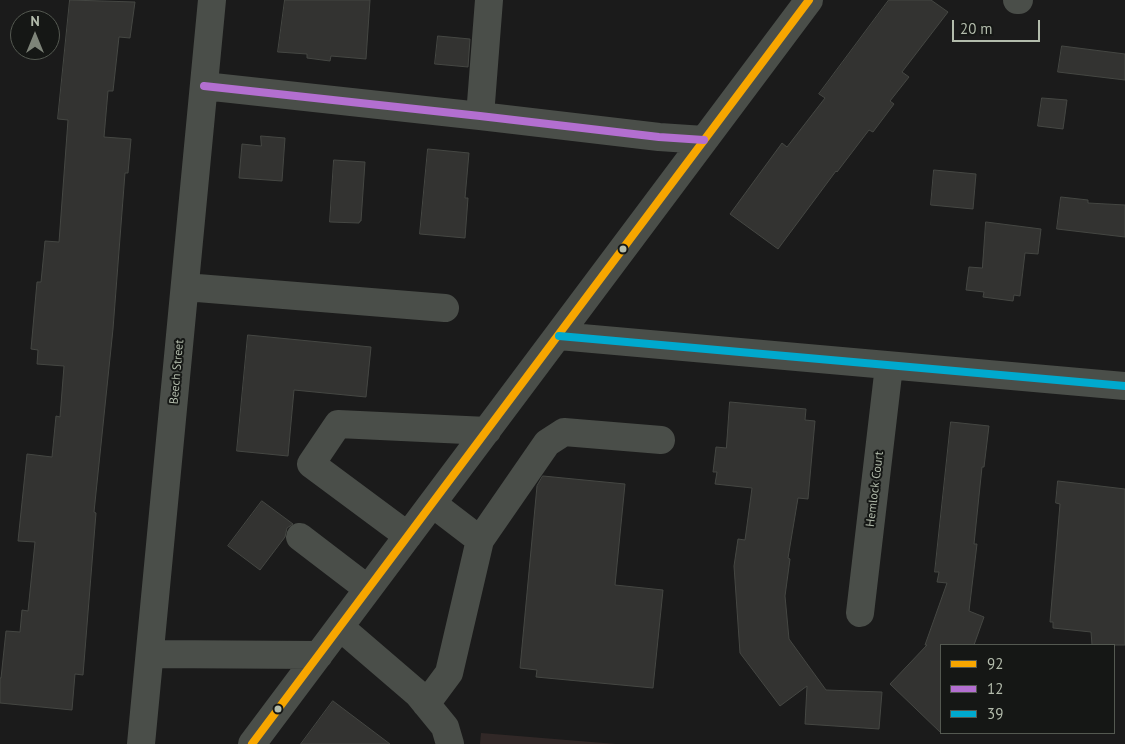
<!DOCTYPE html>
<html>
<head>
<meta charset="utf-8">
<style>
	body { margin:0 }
	#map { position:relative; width:1125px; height:744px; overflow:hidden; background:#1b1b1b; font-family:"PT Sans",sans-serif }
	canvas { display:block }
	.legend { position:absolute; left:940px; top:644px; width:175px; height:90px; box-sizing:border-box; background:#151715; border:1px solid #545951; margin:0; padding:6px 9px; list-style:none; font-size:15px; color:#b3bcac }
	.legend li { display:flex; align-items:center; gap:10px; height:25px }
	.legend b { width:25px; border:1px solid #545951 }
	.north { position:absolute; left:10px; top:10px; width:50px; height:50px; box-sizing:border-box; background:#151715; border:1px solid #545951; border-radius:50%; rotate:0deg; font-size:14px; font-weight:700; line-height:20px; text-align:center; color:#b3bcac }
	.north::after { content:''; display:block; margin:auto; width:18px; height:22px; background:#7e8479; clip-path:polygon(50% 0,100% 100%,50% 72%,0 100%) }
	.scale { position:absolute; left:952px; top:20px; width:88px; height:22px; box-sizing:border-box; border:2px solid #b3bcac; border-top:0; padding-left:6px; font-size:15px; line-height:18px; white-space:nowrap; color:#b3bcac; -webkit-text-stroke:4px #151715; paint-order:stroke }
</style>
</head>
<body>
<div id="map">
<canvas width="1125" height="744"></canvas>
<ul class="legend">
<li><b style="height:6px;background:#f7a600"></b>92</li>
<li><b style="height:6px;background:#b36fd0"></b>12</li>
<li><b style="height:6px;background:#00a9ce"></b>39</li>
</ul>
<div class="north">N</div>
<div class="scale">20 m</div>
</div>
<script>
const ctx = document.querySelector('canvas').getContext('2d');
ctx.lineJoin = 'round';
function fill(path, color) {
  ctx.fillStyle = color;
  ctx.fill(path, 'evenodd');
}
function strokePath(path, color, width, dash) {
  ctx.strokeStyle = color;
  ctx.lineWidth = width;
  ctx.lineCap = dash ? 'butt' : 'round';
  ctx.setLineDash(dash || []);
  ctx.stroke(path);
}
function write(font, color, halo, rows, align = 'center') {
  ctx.font = font + ' "PT Sans",sans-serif';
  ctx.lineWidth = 4;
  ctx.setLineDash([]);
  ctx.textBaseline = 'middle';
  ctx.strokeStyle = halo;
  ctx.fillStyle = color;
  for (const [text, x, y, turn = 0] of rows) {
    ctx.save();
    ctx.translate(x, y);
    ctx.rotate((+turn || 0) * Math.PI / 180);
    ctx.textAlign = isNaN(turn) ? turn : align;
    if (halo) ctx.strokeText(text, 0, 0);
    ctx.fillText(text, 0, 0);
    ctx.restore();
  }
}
const green = new Path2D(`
	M481,733L616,744H480Z`);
const building = new Path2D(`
	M70,0L135,2L130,38L119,37L113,91H108L104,137L131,139L128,173H125L113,329L94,512L96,513L83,675L75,674L72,710L0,703V678H1L6,631L20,632L22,610L28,611L35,542L18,541L27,454L52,457L56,416L60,417L64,366L37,364L38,350L31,349L37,282H41L45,241L59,242L68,120L58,119Z
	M285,0H370L366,59L331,56L330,61L307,58V54L278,52Z
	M889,0H931L948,12L902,72L909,77L890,101L894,104L873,132L869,130L837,172L836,171L778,249L730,214L782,143L787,147L825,98L819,94Z
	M438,36L470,39L468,67L435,64Z
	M1062,46L1125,54V80L1058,72Z
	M1042,98L1067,100L1063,129L1038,126Z
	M261,136L285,138L282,181L239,178L242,144L261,146Z
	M428,149L469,153L465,198H468L465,238L420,234Z
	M334,160L365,162L361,221H360L359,223L330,222Z
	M934,170L976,174L973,209L931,205Z
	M1061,197L1088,200V203L1125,205V237L1057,229Z
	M986,222L1041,229L1038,254L1025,253L1020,296L1014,295L1013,301L983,297L984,292L966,290L969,267L982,268Z
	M248,335L371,347L366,397L294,390L288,456L237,451Z
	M730,402L806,409L805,420L815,421L808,499L798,498L788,558L790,559L785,596L789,639L826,690L882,692L879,729L805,724L807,686L780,706L740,653L734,566L738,539L745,540L752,488L715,484L717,472H713L716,447L726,448Z
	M951,422L989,426L984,467H982L974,544H977L969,611L984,617L974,645H941V733L890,684L927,645H925L947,583L937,582L939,572H935Z
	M543,476L625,484L615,585L663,590L653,688L536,677L537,670L520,668L537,486Z
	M1058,481L1125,489V645H1092L1091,632L1053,628V622H1050L1060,504L1056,503Z
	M262,501L293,524L287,528L285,537L260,570L228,546Z
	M333,701L390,744H301Z`);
const minor = new Path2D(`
	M1017,0H1019
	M204,86L480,116L659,137L704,140
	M480,116L489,0
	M185,287L445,308
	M559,336L1125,386
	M433,504L480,540L547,443L564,432L661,440
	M408,536L311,464L338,424L487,431
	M300,537L368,589
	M860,613L889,366
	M340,627L418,694L445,727L450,744
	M150,654L319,655
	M426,704L449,673L480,540
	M141,744L212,0
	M252,744L809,0`);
const bus1 = new Path2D(`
	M252,744L809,0`);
const bus2 = new Path2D(`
	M204,86L480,116L659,137L704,140`);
const bus3 = new Path2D(`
	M559,336L1125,386`);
const markers = [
	[623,249,4.5,"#b3bcac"],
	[278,709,4.5,"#b3bcac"]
];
const streetNames = [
	["Beech Street",177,372,-85],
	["Hemlock Court",875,489,-83]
];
fill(green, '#312827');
fill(building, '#333331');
strokePath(building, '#454743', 1);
strokePath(minor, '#4a4e49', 28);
strokePath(bus1, '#f7a600', 8);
strokePath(bus2, '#b36fd0', 8);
strokePath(bus3, '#00a9ce', 8);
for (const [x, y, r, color] of markers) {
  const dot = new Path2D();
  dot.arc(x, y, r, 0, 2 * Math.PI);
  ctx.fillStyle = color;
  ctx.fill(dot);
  strokePath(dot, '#151715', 2);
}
write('12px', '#b3bcac', '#151715', streetNames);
</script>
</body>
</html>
